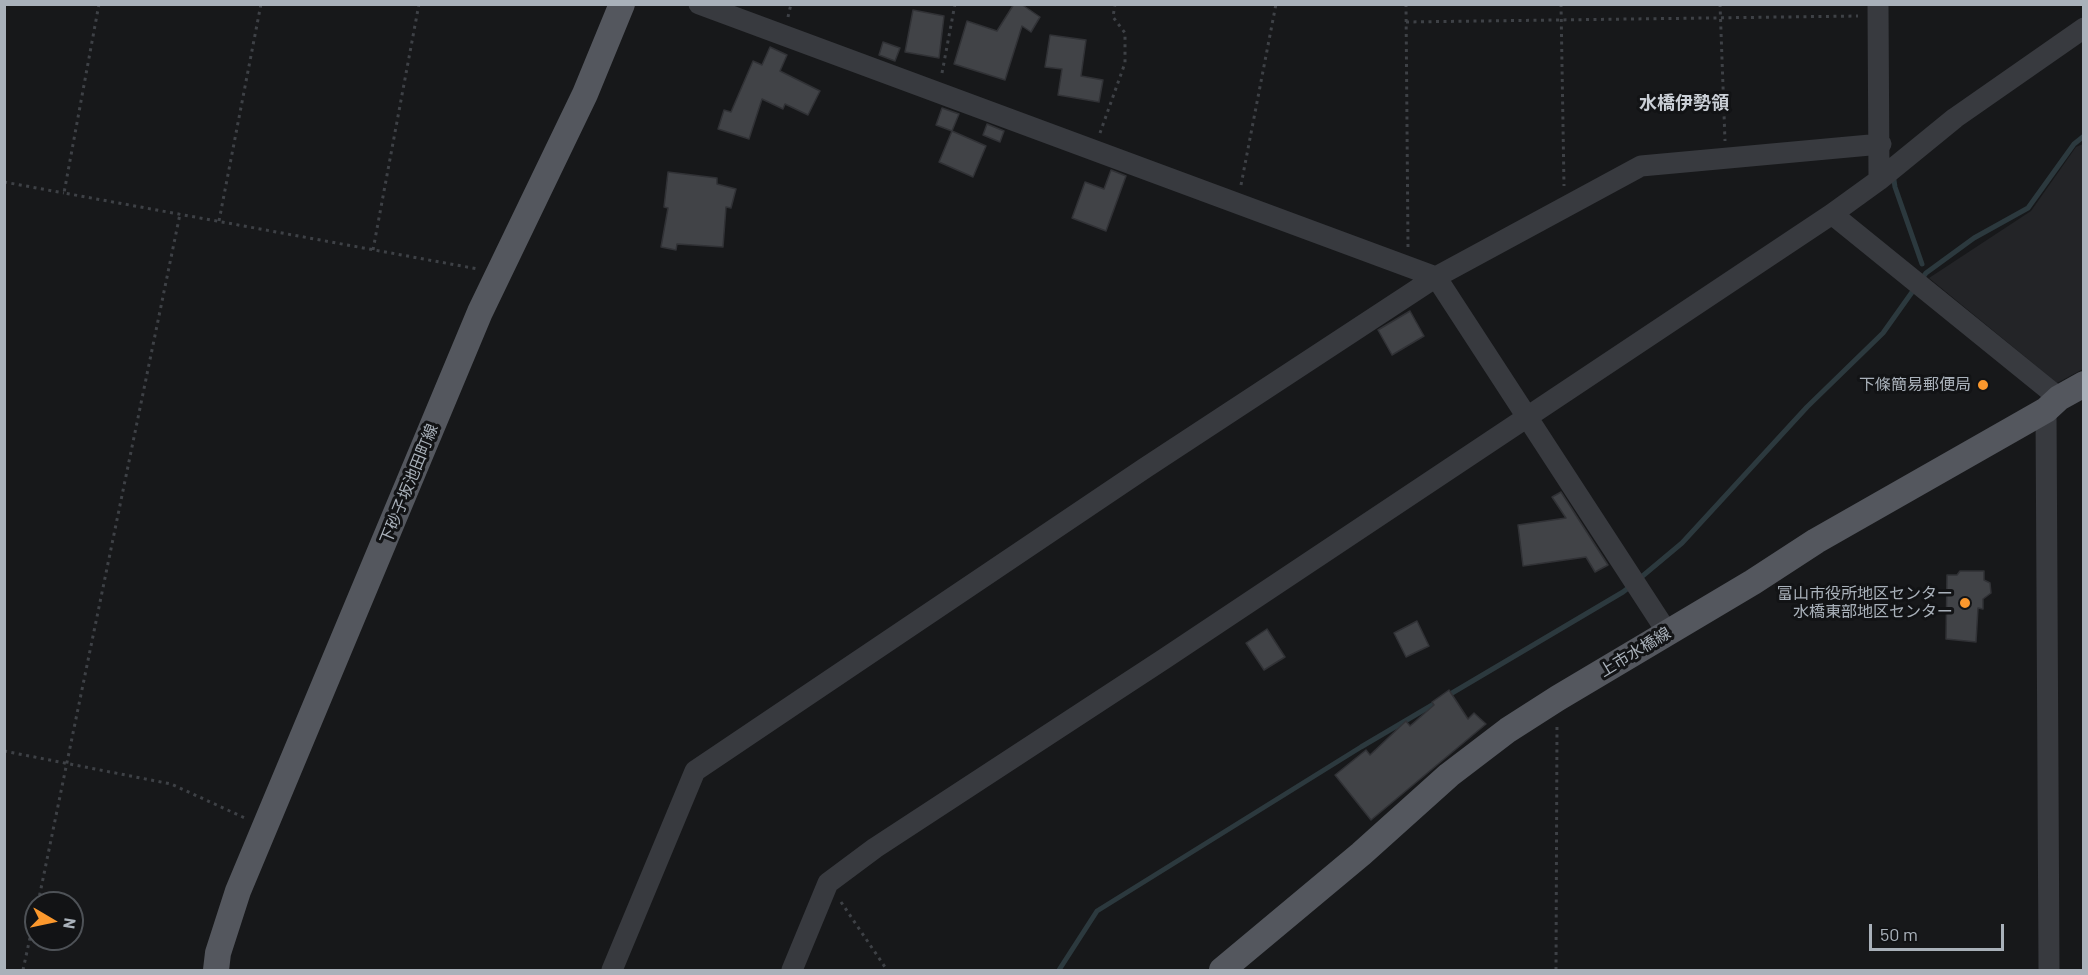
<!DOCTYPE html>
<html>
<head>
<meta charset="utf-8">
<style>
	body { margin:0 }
	#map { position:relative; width:2088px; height:975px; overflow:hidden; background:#17181a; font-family:Barlow,sans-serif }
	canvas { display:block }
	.frame { position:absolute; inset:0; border:6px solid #a9b1ba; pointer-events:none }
	.north { position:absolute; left:24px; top:891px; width:60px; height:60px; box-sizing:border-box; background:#121315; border:2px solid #4e5257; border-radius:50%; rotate:99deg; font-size:16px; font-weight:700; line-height:24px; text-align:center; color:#a9b1ba }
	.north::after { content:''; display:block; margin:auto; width:21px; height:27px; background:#fb982d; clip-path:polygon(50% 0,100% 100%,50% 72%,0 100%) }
	.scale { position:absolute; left:1869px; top:924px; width:135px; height:27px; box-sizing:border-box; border:3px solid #a9b1ba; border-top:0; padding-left:8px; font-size:18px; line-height:21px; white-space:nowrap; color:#a9b1ba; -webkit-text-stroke:4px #121315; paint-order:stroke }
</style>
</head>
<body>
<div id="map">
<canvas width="2088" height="975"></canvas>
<div class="frame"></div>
<div class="north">N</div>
<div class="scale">50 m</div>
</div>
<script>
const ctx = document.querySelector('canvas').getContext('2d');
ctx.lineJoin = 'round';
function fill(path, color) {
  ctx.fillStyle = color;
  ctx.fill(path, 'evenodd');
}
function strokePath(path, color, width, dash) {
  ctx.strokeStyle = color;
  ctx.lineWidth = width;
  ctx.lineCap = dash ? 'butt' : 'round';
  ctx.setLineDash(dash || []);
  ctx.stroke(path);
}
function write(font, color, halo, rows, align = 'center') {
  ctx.font = font + ' Barlow,"Noto Sans JP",sans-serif';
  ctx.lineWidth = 6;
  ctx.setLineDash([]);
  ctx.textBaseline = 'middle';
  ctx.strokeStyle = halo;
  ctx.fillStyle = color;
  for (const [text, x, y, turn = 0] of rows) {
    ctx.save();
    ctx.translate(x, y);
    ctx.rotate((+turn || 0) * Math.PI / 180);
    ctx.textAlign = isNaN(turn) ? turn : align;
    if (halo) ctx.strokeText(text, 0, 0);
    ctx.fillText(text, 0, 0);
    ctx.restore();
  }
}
const built = new Path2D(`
	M2083,144V369L2057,383L1929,278L2031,211L2076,147Z`);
const stream = new Path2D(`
	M1893,174L1895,187L1922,264
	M1920,281L1926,273L1974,238L2028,208L2074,144L2084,136
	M1639,579L1682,543L1807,407L1883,333L1915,288
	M1447,696L1623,592L1632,585
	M1059,970L1097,911L1361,747L1439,701`);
const building = new Path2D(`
	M1014,4H1021L1040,17L1031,32L1022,26L1005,80L954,64L967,21L997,31Z
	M913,10L944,16L939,58L905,52Z
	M1050,35L1086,40L1081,76L1103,80L1099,102L1058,95L1062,69L1045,67Z
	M883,42L900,48L895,61L879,55Z
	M770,47L787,55L780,71L820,91L808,115L785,104L783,109L762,99L749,139L718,129L724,110L731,112L753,61L762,65Z
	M942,108L959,114L952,131L936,125Z
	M987,124L1004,131L1000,142L983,135Z
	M952,131L986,146L973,177L939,162Z
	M1111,170L1126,176L1106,231L1072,218L1085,182L1104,189Z
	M668,172L717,178V184L736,189L731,208L726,207L723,247L677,244L676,250L661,247L668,208L664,207Z
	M1410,311L1424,336L1392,355L1378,330Z
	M1561,492L1608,565L1595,572L1586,557L1523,566L1518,525L1566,518L1552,497Z
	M1960,571H1984V580L1990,583L1991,593L1983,599V609L1978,608L1976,642L1946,639L1947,575H1957Z
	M1417,621L1429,646L1406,657L1394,633Z
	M1267,629L1285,657L1264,670L1246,643Z
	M1449,690L1468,719L1474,713L1486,724L1371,820L1335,775L1366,750L1370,755L1406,721L1410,726L1434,705L1432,702Z`);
const path = new Path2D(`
	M99,4L64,193L478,269
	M1406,4L1408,247
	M1561,4L1564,186
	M1720,4L1725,141
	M788,17L791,4
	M1406,22L1858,16
	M942,73L955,4
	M1100,133L1125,63V33L1113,17L1115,4
	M4,182L64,193
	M1241,185L1276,4
	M219,221L261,4
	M373,250L419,4
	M4,751L171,784L245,818
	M841,902L887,970
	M38,903L180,214
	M23,970L36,910
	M1556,970L1557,723`);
const minor = new Path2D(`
	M699,4L1436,277L1667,632
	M1878,4L1879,180
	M1832,214L2059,398
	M2046,410L2049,970
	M612,970L695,771L1145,468L1436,277L1641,166L1881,144
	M792,970L828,883L875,848L1164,659L1832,214L1879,180L1955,118L2084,28`);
const major = new Path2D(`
	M216,970L218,953L238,891L480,312L585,94L622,4
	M1222,970L1361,854L1449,775L1508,730L1558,698L1753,582L1816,541L2046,410L2059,398L2084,384`);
const markers = [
	[1983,385,6,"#fb982d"],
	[1965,603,6,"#fb982d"]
];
const poiNames = [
	["下條簡易郵便局",1971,385],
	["富山市役所地区センター",1953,594],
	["水橋東部地区センター",1953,612]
];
const streetNames = [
	["下砂子坂池田町線",409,484,-68],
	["上市水橋線",1635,652,-31]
];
const neighbourhoodNames = [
	["水橋伊勢領",1684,103]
];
fill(built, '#232427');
strokePath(stream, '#2c393e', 5);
fill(building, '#414347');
strokePath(building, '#313236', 1.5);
strokePath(path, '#3e4146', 3, [3, 4.5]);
strokePath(minor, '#383a3f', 21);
strokePath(major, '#54575e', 26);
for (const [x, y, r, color] of markers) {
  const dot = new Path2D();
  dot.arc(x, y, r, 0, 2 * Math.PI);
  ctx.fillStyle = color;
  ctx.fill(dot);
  strokePath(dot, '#121315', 2);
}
write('16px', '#a9b1ba', '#121315', poiNames, 'right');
write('16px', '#a9b1ba', '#121315', streetNames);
write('bold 18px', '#cacfd6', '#121315', neighbourhoodNames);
</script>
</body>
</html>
